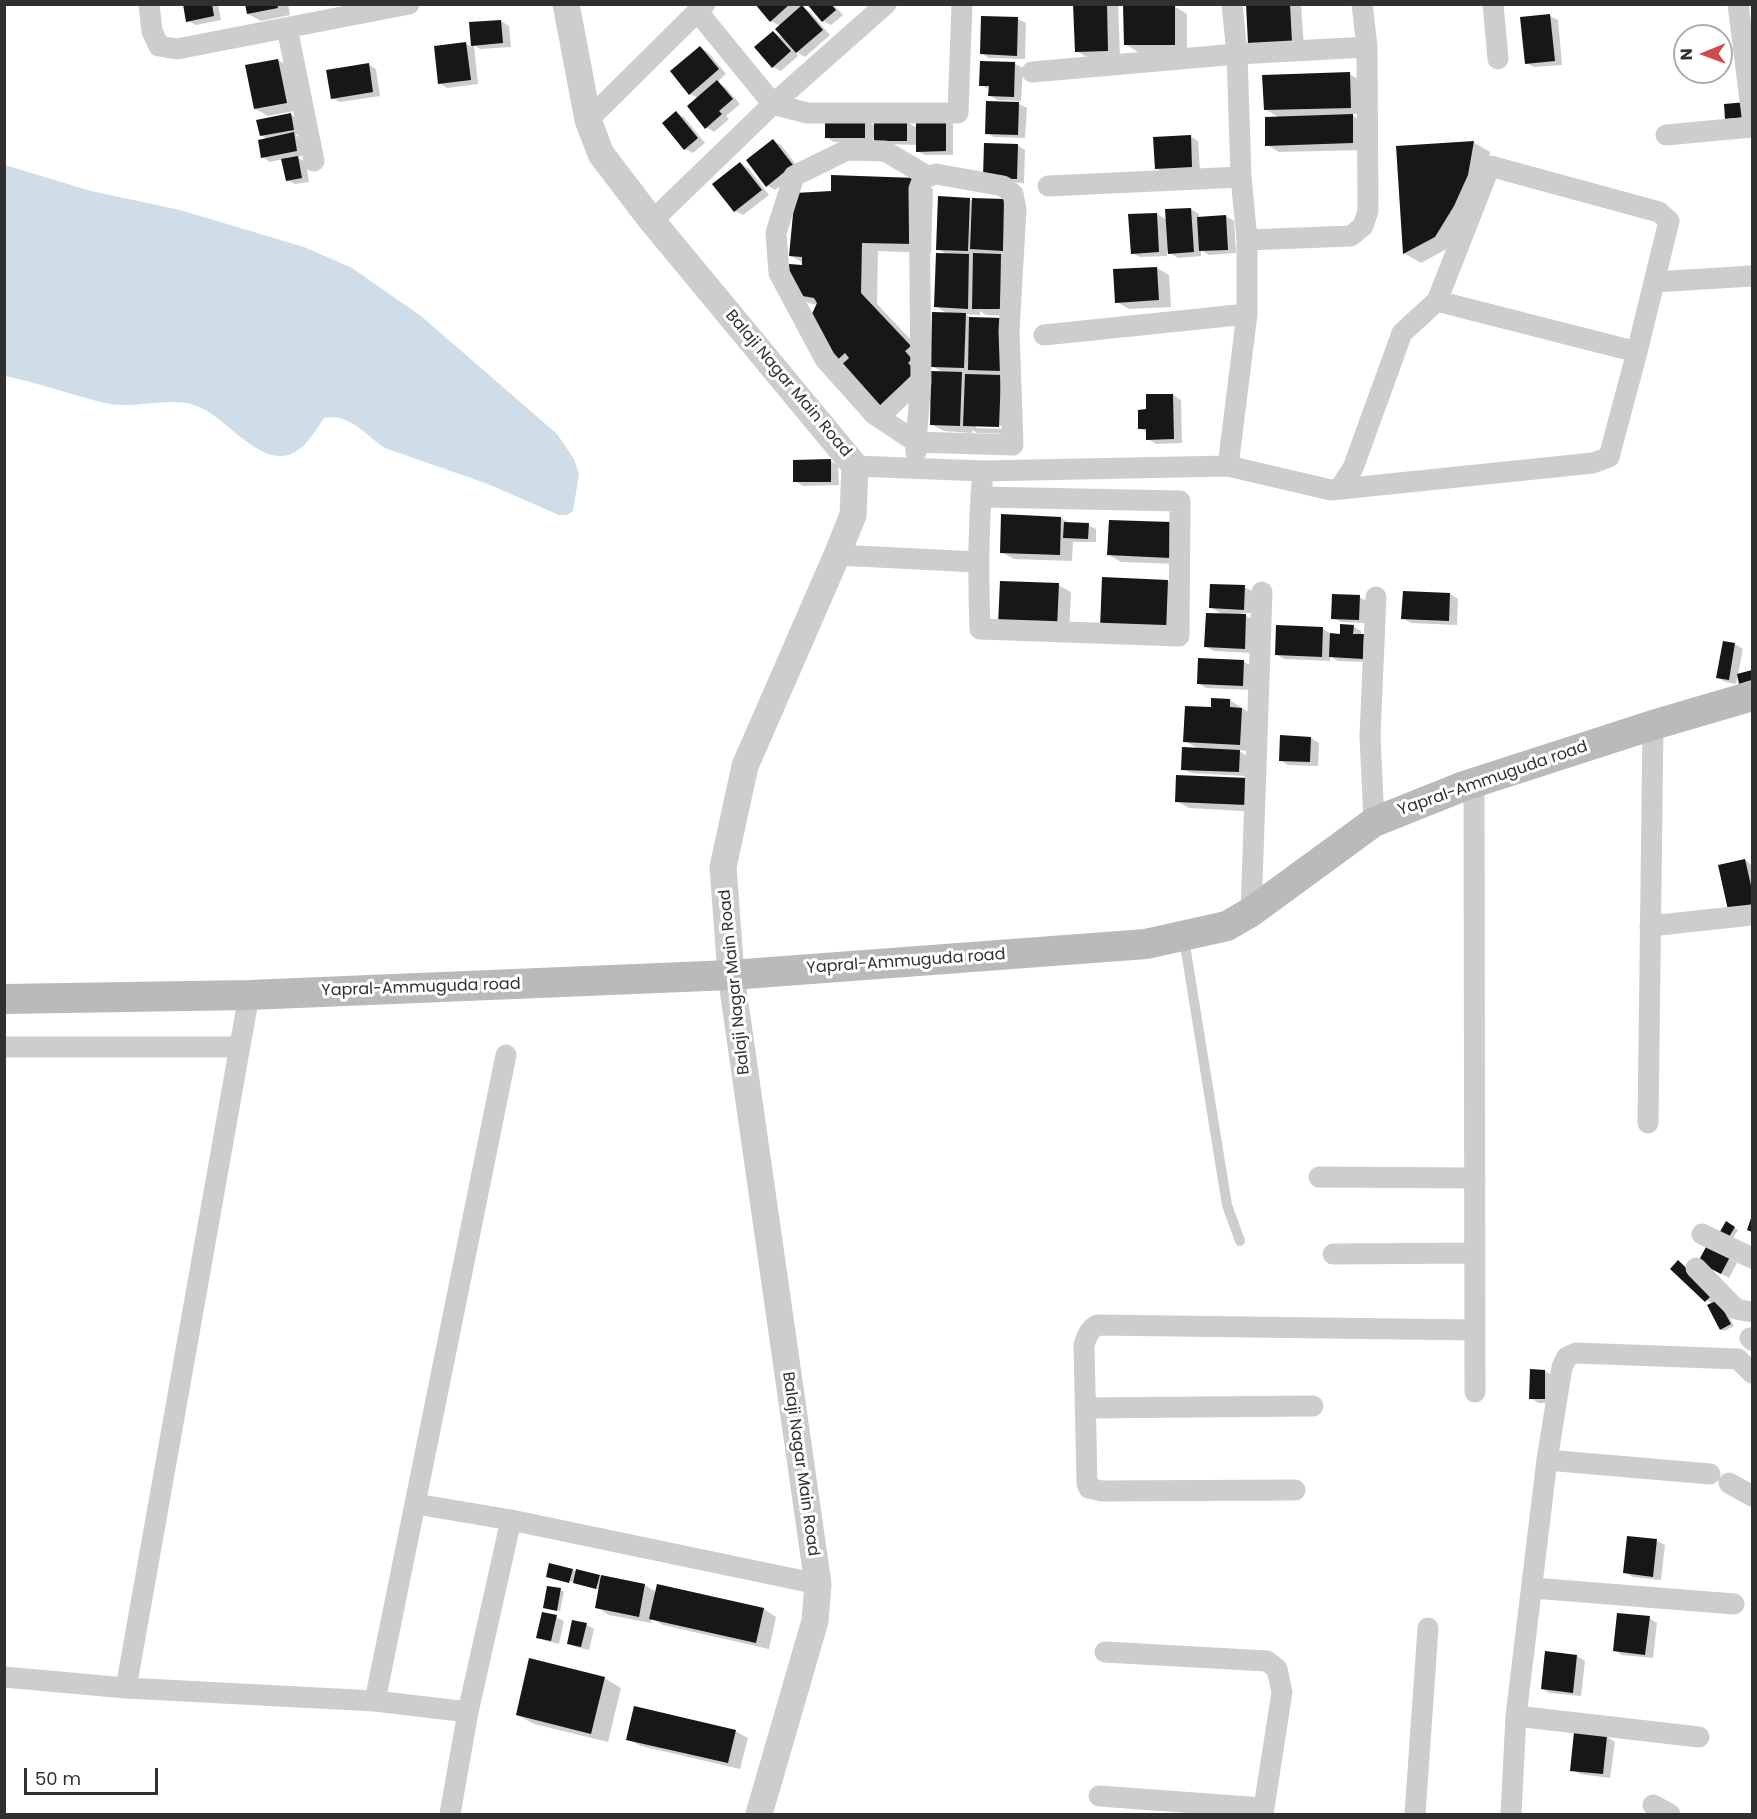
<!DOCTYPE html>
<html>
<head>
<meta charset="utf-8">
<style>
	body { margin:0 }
	#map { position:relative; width:1757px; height:1819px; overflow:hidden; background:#fff; font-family:Poppins,sans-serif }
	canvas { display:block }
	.frame { position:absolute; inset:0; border:6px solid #303030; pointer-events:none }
	.north { position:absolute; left:1673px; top:24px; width:60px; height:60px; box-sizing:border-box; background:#fff; border:2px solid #acacac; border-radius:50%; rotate:269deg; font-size:16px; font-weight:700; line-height:24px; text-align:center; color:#303030 }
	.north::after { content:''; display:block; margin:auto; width:21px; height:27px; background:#d0494e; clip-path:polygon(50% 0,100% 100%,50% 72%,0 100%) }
	.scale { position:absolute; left:24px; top:1768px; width:134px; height:27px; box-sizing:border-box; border:3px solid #303030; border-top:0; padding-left:8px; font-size:18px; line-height:21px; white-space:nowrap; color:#303030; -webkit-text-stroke:4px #fff; paint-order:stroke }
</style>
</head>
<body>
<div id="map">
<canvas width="1757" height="1819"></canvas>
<div class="frame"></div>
<div class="north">N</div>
<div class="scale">50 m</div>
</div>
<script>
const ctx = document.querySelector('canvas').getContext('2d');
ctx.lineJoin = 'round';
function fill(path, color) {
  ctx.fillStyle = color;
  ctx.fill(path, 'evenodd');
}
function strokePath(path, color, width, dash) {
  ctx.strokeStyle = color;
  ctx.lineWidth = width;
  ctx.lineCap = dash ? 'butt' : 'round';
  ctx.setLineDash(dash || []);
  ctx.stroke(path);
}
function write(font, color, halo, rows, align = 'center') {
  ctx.font = font + ' Poppins,sans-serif';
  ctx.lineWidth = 6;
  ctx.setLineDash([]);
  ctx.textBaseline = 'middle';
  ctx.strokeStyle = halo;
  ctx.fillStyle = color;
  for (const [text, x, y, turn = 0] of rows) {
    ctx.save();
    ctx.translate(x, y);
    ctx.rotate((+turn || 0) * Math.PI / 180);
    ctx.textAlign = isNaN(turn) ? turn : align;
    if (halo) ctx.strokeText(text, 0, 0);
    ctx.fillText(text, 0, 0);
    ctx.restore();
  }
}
const water = new Path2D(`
	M5,165L91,191L180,210L304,247L352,268L421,316L557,434L574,459L579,474L573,511L567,515H559L488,484L385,448C365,435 350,413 324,418C314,433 302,455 282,456C253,458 224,416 197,406C170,396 138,409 110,404C99,402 87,398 75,395C52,388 28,381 5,376Z`);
const shadow = new Path2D(`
	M184,4H218L221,20L196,25L188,21Z
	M246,4H288L290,15L261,21L248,14Z
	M757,4H802L801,7L810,12L830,35L805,57L794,50L798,56L781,71L773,67V32L785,39L780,26L771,21Z
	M809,4H833L843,15L831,25L823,21Z
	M1075,4H1118L1120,57L1089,58L1076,51Z
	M1248,4H1301L1304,48L1250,43Z
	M1174,6L1187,14V51L1138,52L1125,44Z
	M1550,16L1558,20L1562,65L1534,67L1526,63Z
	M1018,19L1026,23L1025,59L989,58L981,53Z
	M501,21L509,26L511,47L480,49L474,45L478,84L447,88L439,83L466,44L472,47L471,23Z
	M700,48L708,52L726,74L717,82L725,87L740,104L726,116L729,119L714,132L706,127L698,98L690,94Z
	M278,60L291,68L299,110L268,116L255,109Z
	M368,64L376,69L380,96L340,102L332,98Z
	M1015,64L1023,68L1021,101L998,100L990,96V90L981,85Z
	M1349,74L1362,81L1363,114H1350L1365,123V150L1279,152L1267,145L1280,118L1265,109Z
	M1019,104L1027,108L1025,138L994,137L986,133Z
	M676,113L684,117L705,143L693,153L685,149Z
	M291,115L299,119L301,134L295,135L302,139L305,155L296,157L306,162L309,182L295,184L287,180L283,159L270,162L263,157L267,139L261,135Z
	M865,120L875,126L907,122L917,128L945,120L953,124V155H925L917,151V145L884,144L873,138V141L834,142L826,137Z
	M1190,136L1198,141L1200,171L1164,173L1156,168Z
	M773,141L781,145L800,170L775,190L767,185Z
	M1473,142L1490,152L1484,185L1452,246L1421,263L1404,253Z
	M1017,145L1025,150L1024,183L992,181Z
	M740,164L748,168L769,195L743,215L735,211Z
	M916,179L933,189L931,253L878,251L877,304L927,357L932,381L894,417L877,408L835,362L818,305L809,303L792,293L803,263L791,256L832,193Z
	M969,199L973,201H1004L1015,257L1003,256L1014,263L1012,316L986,315L980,311V315L965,314L972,318L1002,319L1012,434L977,433L973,430L972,433L944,431L931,424L944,373L932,366L949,314L936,307L948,255L938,249ZM976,425L1007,426V429L976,428Z
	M1191,209L1199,214V218L1226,216L1234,221L1236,253L1209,255L1201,250V256L1178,258L1167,251V256L1140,257L1132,253L1157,214L1167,220Z
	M1157,268L1169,275L1171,307L1129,309L1117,302Z
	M1173,395L1181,400L1182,443L1156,444L1148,439V433L1140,428L1147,411Z
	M830,461L838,465L839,485L803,486L795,481Z
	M1003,516L1061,518L1071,524L1088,525L1096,529V542H1073L1072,561L1014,559L1001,552Z
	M1110,521L1182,564L1121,562L1109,555Z
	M1168,581L1180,589L1178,638L1102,628Z
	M1058,585L1071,592L1069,634L1012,632Z
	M1244,587L1252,591L1251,613H1240L1254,620L1252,653L1214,651L1206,647L1224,615L1210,607Z
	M1404,592L1450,594L1458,599L1457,625L1411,623L1403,618Z
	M1359,597L1367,601L1366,623L1341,622L1333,618Z
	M1353,626L1361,631V635L1371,662L1338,661L1330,656V661L1284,659L1276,654L1323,629L1331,634L1341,635Z
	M1735,644L1743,649L1736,684L1726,682L1718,678Z
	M1199,660L1244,662L1252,666L1251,690L1206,688L1198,683Z
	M1230,700L1254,716L1252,751L1238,750L1247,756L1246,776L1191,773L1183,769L1199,749L1185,741L1212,709Z
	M1311,738L1319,743L1318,766L1288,765L1280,760Z
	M1248,780L1259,812L1189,808L1176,801Z
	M1745,860L1752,865V910Z
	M1727,1223L1738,1230L1730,1243Z
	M1708,1247L1737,1263L1729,1278L1700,1262Z
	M1678,1262L1686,1267L1720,1299L1734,1326L1724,1331L1721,1329L1712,1304L1672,1269Z
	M1545,1371L1553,1376L1552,1403H1538L1531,1398Z
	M1657,1541L1665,1545L1661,1580L1633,1577L1625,1572Z
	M572,1570L602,1578L645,1585L656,1592L764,1609L776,1617L769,1649L663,1625L652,1619L651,1623L609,1615L597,1607L600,1590L573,1582L551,1578Z
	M561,1590L564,1592L560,1611L545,1607Z
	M556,1617L564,1621L559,1644L546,1641L538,1637Z
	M1649,1618L1657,1623L1653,1658L1622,1655L1614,1650Z
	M587,1625L594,1629L589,1650L576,1647L568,1643Z
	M1577,1656L1585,1661L1581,1696L1550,1693L1542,1689Z
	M604,1678L621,1688L608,1742L534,1724L517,1715Z
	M735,1731L748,1738L740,1769L641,1746L628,1739Z
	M1607,1737L1615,1742L1610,1778L1580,1774L1572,1770Z`);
const building = new Path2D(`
	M183,4H212L214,16L186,22Z
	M245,4H277L278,8L247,14Z
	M755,4H790L770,22Z
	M807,4H831L836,10L822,22Z
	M1073,4H1107L1108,51L1075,52Z
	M1246,4H1290L1292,42L1248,44Z
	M802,5L823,30L796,53L775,29Z
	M1123,5H1175V45H1124Z
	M1550,14L1555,61L1525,64L1520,17Z
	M981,16L1018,17L1017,56L980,54Z
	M501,20L503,43L471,46L469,22Z
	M773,31L791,51L772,68L754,47Z
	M466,42L471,80L438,84L434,46Z
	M700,46L719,69L689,95L670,71Z
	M278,59L287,103L254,109L245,65Z
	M980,61L1015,62L1014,97L988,96L989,86H979Z
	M369,63L373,92L331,99L326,70Z
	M1350,72L1351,108L1264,110L1262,75Z
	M717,80L733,99L719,111L722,114L705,129L687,106Z
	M986,101L1019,102L1018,135L985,134Z
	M1747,102L1748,117L1725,119L1724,104Z
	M676,111L698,138L684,150L662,123Z
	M291,113L294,130L260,136L256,120Z
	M1353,114V143L1265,146V117Z
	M916,118H946V151L916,152Z
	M825,119H865V138H825Z
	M874,120H907V141H874Z
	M294,132L297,151L261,158L258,140Z
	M1191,135L1192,167L1155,169L1153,137Z
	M773,139L793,165L766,187L746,160Z
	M1474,141L1468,175L1454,206L1435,237L1403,254L1396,146Z
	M984,143L1018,144L1017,179L983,178Z
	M298,156L302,178L286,181L281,159Z
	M740,162L762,190L734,212L712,184Z
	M831,175L916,178L914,244L862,243L861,293L911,346L905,351L912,359L908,363L916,371L876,409L838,368L849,358L845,353L834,363L810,318L817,303L814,298L791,294L789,264L802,265V257L789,256L795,193L831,191Z
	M938,196L970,198L968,251L936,250Z
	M972,198L1004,199L1003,251L970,249Z
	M1191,208L1194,252L1168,254L1165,209Z
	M1157,213L1159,252L1131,254L1128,214Z
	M1226,215L1228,250L1199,251L1197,217Z
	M936,253L969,254L968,309L934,307Z
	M973,253L1001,254L1000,309H972Z
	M1157,267L1159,300L1115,303L1113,269Z
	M932,312L966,313L964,368L931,367Z
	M969,317L1003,318L1001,371L968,370Z
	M931,371L962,372L960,426L930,425Z
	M965,374L1001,375L999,427L963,426Z
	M1146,394H1173L1174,439L1146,440V429H1138V410L1146,409Z
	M831,459V482H793V460Z
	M1001,514L1061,517L1060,555L1000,553Z
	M1109,520L1171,522L1170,558L1107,555Z
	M1064,522L1089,523L1088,539L1063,538Z
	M1102,577L1168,580L1166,632L1100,629Z
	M1000,581L1059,583L1057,628L998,625Z
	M1210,584L1245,585L1244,610L1209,608Z
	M1403,591L1450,593L1449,621L1401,619Z
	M1332,594L1360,595L1359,620L1331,619Z
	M1206,613L1246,614L1245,649L1204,647Z
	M1340,624L1354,625L1353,634H1364L1363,659L1329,657L1330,633L1340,634Z
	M1276,625L1323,627L1322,657L1275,655Z
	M1723,641L1735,643L1729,680L1716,678Z
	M1198,658L1244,660L1243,686L1197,684Z
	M1752,670V680L1739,684L1737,674Z
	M1211,698L1230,699V707L1242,708L1240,745L1183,742L1185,706L1211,707Z
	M1280,735L1311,737L1310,762L1279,761Z
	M1182,747L1240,750L1239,772L1181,770Z
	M1176,775L1248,778L1247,805L1175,802Z
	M1745,859L1752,890V905L1728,910L1718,865Z
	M1752,1215V1232L1747,1230Z
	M1726,1221L1735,1227L1726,1242L1717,1237Z
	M1707,1245L1730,1257L1721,1274L1698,1262Z
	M1678,1260L1713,1294L1705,1302L1670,1269Z
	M1718,1300L1731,1324L1720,1330L1707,1305Z
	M1530,1369L1545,1370V1399H1529Z
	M1627,1536L1657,1539L1653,1577L1623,1573Z
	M549,1563L573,1569L569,1583L546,1577Z
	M576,1569L600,1575L596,1589L573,1583Z
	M601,1575L645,1584L639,1617L595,1608Z
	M657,1584L764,1608L756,1643L649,1619Z
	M547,1586L561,1588L557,1611L543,1608Z
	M542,1612L557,1615L551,1641L536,1638Z
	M1617,1613L1650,1616L1645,1655L1613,1651Z
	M572,1620L587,1623L581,1647L567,1644Z
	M1545,1651L1577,1655L1573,1693L1541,1689Z
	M529,1658L605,1677L591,1734L516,1715Z
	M634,1706L736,1730L728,1763L626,1740Z
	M1574,1732L1607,1736L1603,1774L1570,1771Z`);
const service = new Path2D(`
	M1184,939L1227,1205L1240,1241`);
const minor = new Path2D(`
	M149,4L152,31L159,46L177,49L409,4
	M1493,4L1498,59
	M1738,4L1752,116
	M697,11L773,104L807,113H958L962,4
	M287,28L314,161
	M1032,72L1237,54L1367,47
	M588,120L705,4
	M1666,135L1752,127
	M936,174L1003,186L1013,194L1016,210L1009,331L1013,445L916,442L921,381L919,189C922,179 926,177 936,174Z
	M1241,177L1247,240
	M1048,186L1241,177L1237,54L1232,4
	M652,221L773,104L886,4
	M1655,282L1752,276
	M1437,301L1637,352
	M1044,335L1247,314
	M916,452V442L874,414L825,359L779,273L776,233L794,176L847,150L885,151L927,176
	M855,466L983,471L1228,466L1331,490L1593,463L1609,457L1637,352L1669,221L1659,212L1490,166L1437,301L1402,333L1353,468L1340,488
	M1228,466L1247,314V240L1351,236L1363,226L1368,211L1367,47L1362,4
	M981,497L1180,501L1179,636L980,629C978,576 978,524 983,471
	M837,555L977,562
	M1474,783L1475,1392
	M1374,822L1370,736L1376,597
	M1251,912L1262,592
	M1650,926L1752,915
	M4,1047H237
	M1648,1123L1653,725
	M1319,1177L1475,1178
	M1702,1234L1752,1258
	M1333,1254L1475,1253
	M1696,1268L1736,1309L1752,1312
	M1750,1338L1752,1340
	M1086,1408L1313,1406
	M1547,1460L1710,1474
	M1729,1483L1752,1496
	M1295,1490L1102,1491L1089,1488L1087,1483L1084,1345C1087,1336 1089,1330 1097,1325L1475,1330
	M416,1504L511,1520L818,1584
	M1533,1588L1734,1604
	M1105,1652L1267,1661L1277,1669L1282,1692L1263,1814
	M4,1677L126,1688L375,1701L468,1712
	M126,1688L249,995
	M375,1701L506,1055
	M1516,1716L1699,1737
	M1099,1796L1263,1808
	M1653,1805L1670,1814
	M450,1814L468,1712L511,1520
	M1415,1814L1428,1628
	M1511,1814L1516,1716L1547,1460L1562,1367L1567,1357L1576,1353L1738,1359L1752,1373`);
const tertiary = new Path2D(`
	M566,4L588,120L601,154L652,221L855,466L853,515L837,555L745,766L723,867L731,975L818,1584L815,1621L759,1814`);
const secondary = new Path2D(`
	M4,999L249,995L731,975L1146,944L1227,926L1251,912L1374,822L1464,786L1653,725L1752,696`);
const streetNames = [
	["Balaji Nagar Main Road",788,384,50],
	["Yapral-Ammuguda road",1493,779,-19],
	["Yapral-Ammuguda road",906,962,-4],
	["Balaji Nagar Main Road",735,982,-96],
	["Yapral-Ammuguda road",421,988,-2],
	["Balaji Nagar Main Road",800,1464,82]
];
fill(water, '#cfdde8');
fill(shadow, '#0003');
fill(building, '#171717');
strokePath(service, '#cdcdcd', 10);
strokePath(minor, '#cdcdcd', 21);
strokePath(tertiary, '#cdcdcd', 27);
strokePath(secondary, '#bababa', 30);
write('16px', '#303030', '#fff', streetNames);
</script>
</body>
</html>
